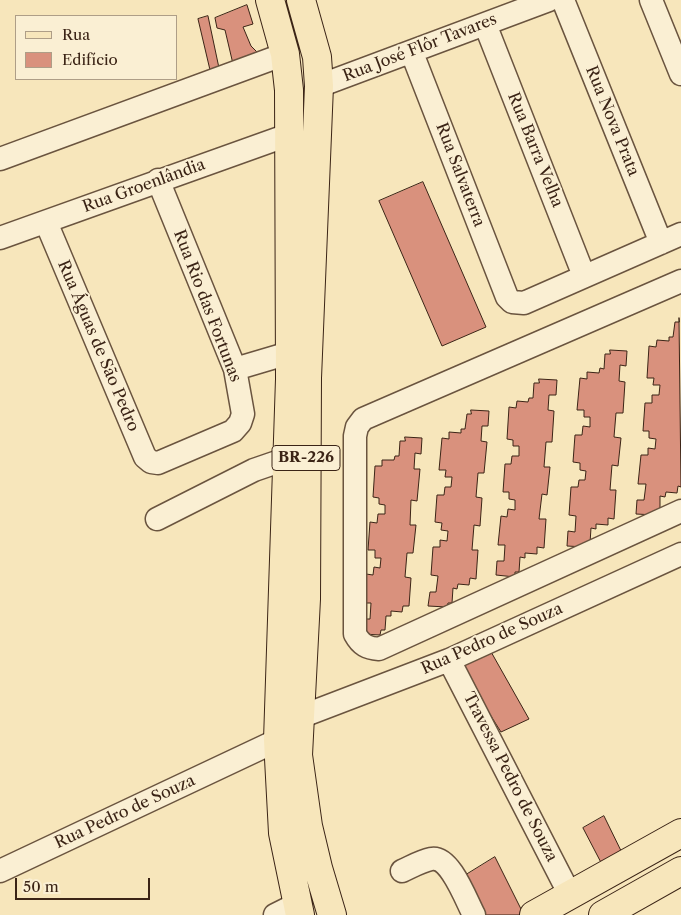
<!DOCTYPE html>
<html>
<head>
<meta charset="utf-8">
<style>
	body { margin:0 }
	#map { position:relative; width:681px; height:915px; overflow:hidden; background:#f7e6bb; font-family:"Libre Caslon Text",serif }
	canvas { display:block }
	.legend { position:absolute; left:15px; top:15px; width:162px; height:65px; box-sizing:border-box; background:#faefd3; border:1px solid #ae9e87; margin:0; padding:6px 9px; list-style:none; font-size:15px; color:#3b2416 }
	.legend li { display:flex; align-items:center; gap:10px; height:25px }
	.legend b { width:25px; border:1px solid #ae9e87 }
	.scale { position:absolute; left:15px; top:878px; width:135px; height:22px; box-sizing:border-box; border:2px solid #3b2416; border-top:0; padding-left:6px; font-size:15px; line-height:18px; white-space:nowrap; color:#3b2416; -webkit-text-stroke:4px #faefd3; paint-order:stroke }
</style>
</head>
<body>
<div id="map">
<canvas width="681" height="915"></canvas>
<ul class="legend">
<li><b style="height:6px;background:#f7e6bb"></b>Rua</li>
<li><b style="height:14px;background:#d9917d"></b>Edifício</li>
</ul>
<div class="scale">50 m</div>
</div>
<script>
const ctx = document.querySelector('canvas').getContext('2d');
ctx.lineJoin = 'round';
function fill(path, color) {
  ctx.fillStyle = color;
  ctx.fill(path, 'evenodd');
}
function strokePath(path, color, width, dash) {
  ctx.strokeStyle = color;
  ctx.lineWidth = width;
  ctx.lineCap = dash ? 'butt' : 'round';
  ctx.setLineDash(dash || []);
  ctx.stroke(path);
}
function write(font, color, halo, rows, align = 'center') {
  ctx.font = font + ' "Libre Caslon Text",serif';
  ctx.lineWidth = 4;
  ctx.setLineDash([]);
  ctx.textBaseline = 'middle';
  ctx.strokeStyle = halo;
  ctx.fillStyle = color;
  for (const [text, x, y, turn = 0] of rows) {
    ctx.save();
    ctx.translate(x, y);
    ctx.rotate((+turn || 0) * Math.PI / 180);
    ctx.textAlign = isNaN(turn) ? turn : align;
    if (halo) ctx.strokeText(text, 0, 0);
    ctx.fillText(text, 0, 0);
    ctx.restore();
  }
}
const building = new Path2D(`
	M247,5L253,24L243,27L251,46L260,55L233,64L225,30L217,28L215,18Z
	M208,16L219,68L210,70L198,19Z
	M423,182L486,327L442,346L379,201Z
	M679,318L681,487L678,486L677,493L666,492L665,497L660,496V511L655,515L636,514L637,500H644L646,484H638L641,455H648V448L655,449L656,439L649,438V431H643L645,403H652V395H659L660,385H653L654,378H647L649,346L656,347L657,340L669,341V337H673L675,322H679Z
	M610,350L627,351L626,366L620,365L619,381L625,382L623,413H616L614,437L621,438L618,466L612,465L610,490H616L614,519L608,518V525L596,524V529L591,528L590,543L585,547L567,546L568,531L575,532L576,516L569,515L571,487H578L579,480H585L586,471L580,470V463L573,462L575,435H582L583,426L590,427V417H584V410H577L580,378L587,379V372L599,373L600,368L604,369L605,354H610Z
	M539,379L557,380L556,395H549L548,410L554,411L552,442H546L544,467H550L547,495L542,494L539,519H546L544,548L537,547V554L525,553V558L520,557L519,572H515V577L496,575L497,561H504L505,545H498L501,516L507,517L508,509L515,510V500L509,499V492H503L505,464H511L512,456H519V446H513V440L507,439L509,407L516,408L517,401L528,402L529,398H533L534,383H539Z
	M471,410L489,411L488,426H482L481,441L487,442L484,473H478L476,497L482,498L480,526L474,525L472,550H478L476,579L470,578L469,585L458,584L457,589L453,588L452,603H448L447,607L428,606L430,592H436L438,576L431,575L433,547H440V540L447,541L448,531L441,530L442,523L435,522L437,495H444L445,487H451L452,477H445L446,470H439L442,438L449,439V432L461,433V429H465L467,414H471Z
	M405,437L422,438L421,454L415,453L414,469H420L417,501L411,500L410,525H416L413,553H407L405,577L411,578L409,606H403L402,612L391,611V616H386L385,630H381L380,635L362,634L363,619H370L371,603H364L366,574L373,575L374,567L380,568L381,558H375V550H368L370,522L377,523L378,514H385V505L379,504V498L373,497L375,466H382V460H394L395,456H399L400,441H405Z
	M490,650L529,719L501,732L460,667Z
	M604,816L627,863L607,874L583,828Z
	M495,857L524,915H482L461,878Z`);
const minor = new Path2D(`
	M563,0L661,243
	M651,0L681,74
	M485,24L584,276
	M412,53L507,297L512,302L524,303L681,234
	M319,86L549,0
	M0,159L285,54
	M46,222L145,457L151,462L158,463L233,431L240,423L243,414L235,369L158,180
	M0,238L288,135
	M681,281L363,419L357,427L355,436V634C361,645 367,648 379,649L681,511
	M235,369L289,353
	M157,519L254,470L286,459L302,460
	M449,660L570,895
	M300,717L449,660L681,554
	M0,871L278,740
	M402,871C411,867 421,861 431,859C450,855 466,900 474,915
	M275,915L297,904`);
const major = new Path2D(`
	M270,0L285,54L289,90L290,379L278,740L283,833L300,915
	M301,0L317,57L319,86L307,378L306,599L298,755L308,826L318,868L332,915
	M534,915L681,833
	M603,915L681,871`);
const shields = [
	[306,458,68]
];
const shieldNames = [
	["BR-226",306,458]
];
const streetNames = [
	["Rua José Flôr Tavares",420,48,-21],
	["Rua Nova Prata",612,121,68],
	["Rua Barra Velha",535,150,68],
	["Rua Salvaterra",460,175,69],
	["Rua Groenlândia",144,186,-20],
	["Rua Rio das Fortunas",207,306,69],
	["Rua Águas de São Pedro",98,346,67],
	["Rua Pedro de Souza",492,639,-24],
	["Travessa Pedro de Souza",510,777,63],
	["Rua Pedro de Souza",125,812,-25]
];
fill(building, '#d9917d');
strokePath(building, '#3b2416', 1);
strokePath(minor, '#6a543f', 25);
strokePath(major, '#3b2416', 30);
strokePath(minor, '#faefd3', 22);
strokePath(major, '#f7e6bb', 28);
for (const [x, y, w] of shields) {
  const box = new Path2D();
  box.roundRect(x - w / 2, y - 12.5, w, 25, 4);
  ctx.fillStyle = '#faefd3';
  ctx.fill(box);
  strokePath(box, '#3b2416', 1);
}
write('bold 15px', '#3b2416', null, shieldNames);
write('16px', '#3b2416', '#faefd3', streetNames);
</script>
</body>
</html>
